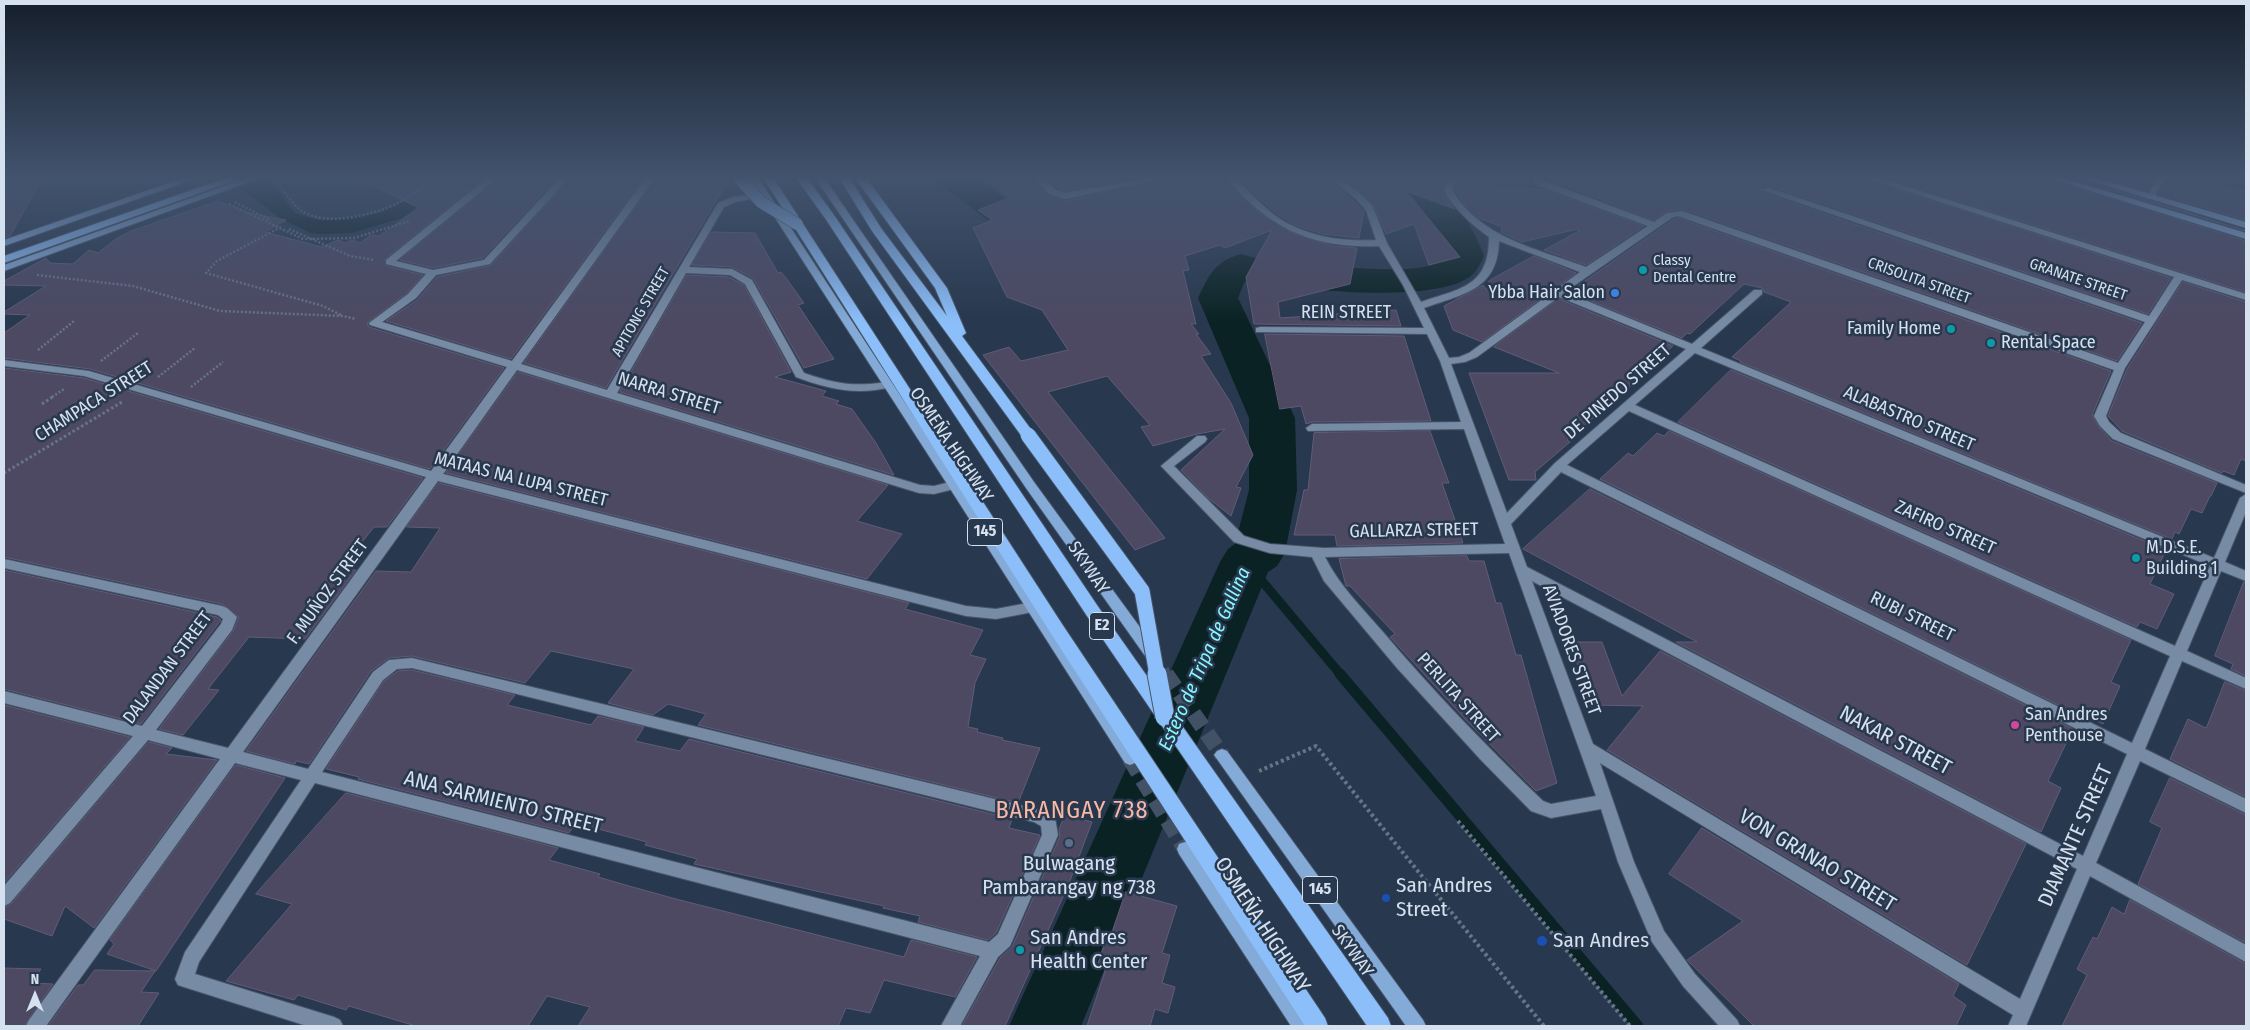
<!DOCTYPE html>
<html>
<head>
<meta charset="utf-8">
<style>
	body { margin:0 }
	#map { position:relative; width:2250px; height:1030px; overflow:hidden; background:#28384e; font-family:"Fira Sans Condensed",sans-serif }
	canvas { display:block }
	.frame { position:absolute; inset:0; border:5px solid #d6e1ef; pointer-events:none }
	.north { position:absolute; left:10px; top:970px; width:50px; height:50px; -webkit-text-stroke:4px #28384e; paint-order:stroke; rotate:0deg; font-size:14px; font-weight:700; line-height:20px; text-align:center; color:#d6e1ef }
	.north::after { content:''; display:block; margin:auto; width:18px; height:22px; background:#d6e1ef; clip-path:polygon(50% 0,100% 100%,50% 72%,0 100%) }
</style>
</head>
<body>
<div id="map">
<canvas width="2250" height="1030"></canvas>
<div class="frame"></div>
<div class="north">N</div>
</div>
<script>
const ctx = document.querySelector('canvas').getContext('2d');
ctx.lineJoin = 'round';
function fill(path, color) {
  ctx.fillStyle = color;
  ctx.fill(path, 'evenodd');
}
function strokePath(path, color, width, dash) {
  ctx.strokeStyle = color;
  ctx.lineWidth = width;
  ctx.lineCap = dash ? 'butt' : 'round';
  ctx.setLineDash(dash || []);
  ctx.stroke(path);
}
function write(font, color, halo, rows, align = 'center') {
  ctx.font = font + ' "Fira Sans Condensed",sans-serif';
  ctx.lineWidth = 5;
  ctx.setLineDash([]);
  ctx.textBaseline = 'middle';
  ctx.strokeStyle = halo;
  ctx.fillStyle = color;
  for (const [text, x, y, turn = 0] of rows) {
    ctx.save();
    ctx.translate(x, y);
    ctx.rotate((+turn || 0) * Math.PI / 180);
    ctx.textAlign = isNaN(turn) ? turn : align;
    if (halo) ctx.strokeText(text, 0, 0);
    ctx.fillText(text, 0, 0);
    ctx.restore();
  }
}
const water = new Path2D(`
	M219,179H264L277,189L295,213L318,220H331L379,213L454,179L402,218L352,233L321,234L311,233L283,220L241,189Z`);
const streamFar1 = new Path2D(`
	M1246,562L1341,675`);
const stream = new Path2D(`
	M1340,674L1638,1026`);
const river = new Path2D(`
	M937,179H977L1023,211L1053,212L1066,215L1071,223L1066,231L1053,234L1014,233L1001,230L942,186Z
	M1393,179H1428C1433,195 1449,200 1460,212C1471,225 1478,240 1484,256C1481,262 1477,271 1472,275C1441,303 1307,292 1268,282L1262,274L1268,266C1273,264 1278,262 1283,262C1312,262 1430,282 1446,256C1443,247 1440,238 1436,230C1423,210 1402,207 1393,179Z
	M1241,254L1255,258L1260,266L1244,283L1238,298L1295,418L1297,490L1285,553L1277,566L1268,572L1081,1026H1009L1220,562L1228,549L1235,544L1249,490V418L1198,298C1209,275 1215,261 1241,254Z`);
const building = new Path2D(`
	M4,179H42L10,236L4,238Z
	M358,179H483L385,259L386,266L423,275L407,293L367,323L369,327L504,368L430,469L90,369L4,358V333L30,315L4,314V312L46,286L4,285V281L46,258L50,263L73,264L89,250L98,253L116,239L131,231L218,201L249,213L286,220L265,232L322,247L338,240L345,243L352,240L360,243L371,235L379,236L419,208Z
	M498,179H556L483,258L433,268L400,260Z
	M570,179H643L511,359L386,321L417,300L437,277L491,265Z
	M656,179L731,181L717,199L606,388L524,363Z
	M986,179H1033L1048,195L1065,201L1163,179H1225L1258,212L1294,234L1333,246L1357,248L1350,284L1278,302L1280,318L1396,310L1401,326L1254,324L1246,277L1272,230L1225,248L1220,245L1185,256L1189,270L1183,271L1196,324H1191L1199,334H1196L1211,354L1201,356L1231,403L1253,455L1236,487L1241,488L1231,516L1208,498L1181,470L1225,429L1197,434L1153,446L1141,427L1150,425L1107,376L1048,392L1165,538L1135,550L983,355L1009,347L1021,361L1068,350L1042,310L1007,297L973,228L992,220L978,210L1009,198Z
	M1047,179H1131L1065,191L1057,188Z
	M1239,179H1329L1364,211L1359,238L1323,234L1297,226L1274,212Z
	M1344,179L1445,180L1442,191L1455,209L1406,191L1460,257L1429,265L1414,224L1386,234L1374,206L1363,194Z
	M1549,179H1867L2171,278L2148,314L1770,186L1760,189L1761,192L2142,323L2117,361L1683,209L1667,211L1654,220Z
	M1890,179H2050L2246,241V292Z
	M2073,179H2083L2246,231Z
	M2106,179H2155L2147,191Z
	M2167,179H2202L2246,191V220L2158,194Z
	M1457,182L1547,190L1644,226L1586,265L1544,250L1579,231L1578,229L1522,242L1501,232L1502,227L1479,218L1465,205L1454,190Z
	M1678,218L2111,371L2092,415L2099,427L2112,441L2217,483L2211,496H2210L2202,513L2191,509L2179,534L2175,532L2172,539L1740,362L1741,361L1732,357L1791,302L1764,292L1762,288L1744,284L1690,334L1687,333L1682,338L1569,292L1674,219Z
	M711,232L755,233L778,273L781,272L786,278L804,303L798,305L834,359L804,368L753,278L732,267L692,265Z
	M1534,256L1576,273L1482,342L1453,330L1444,306L1483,285L1487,290L1489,281Z
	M687,275L729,277L744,285L791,372L775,377L826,391L822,396L839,401L836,404L852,409L876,443L894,475L620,392Z
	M2183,282L2246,302V461L2241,459L2234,475L2223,471L2222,473L2122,431L2108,416L2127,369Z
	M1559,299L1673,346L1647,369L1649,370L1567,440L1570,442L1535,472L1536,480H1509L1469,373H1559L1494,347Z
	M1265,334L1404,336L1431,421L1312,422L1306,424L1301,406L1280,409Z
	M4,368L84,378L423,478L387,527H374L340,570H356L305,639L249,637L208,689L219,690L183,735L159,729L233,631L239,617L222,604L4,557Z
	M1731,370L2166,550L2150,584L2174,594L2157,629L2140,622L2137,627L1678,422Z
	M518,372L888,485L857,521L902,534L867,579L446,473Z
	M1430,431L1449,483H1442L1463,543L1337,546L1335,535H1294L1304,490H1308L1314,433Z
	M1669,431L2131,640L2111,682L2120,686L2103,724L2080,713L2079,715L1600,479L1628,453L1633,456L1657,433L1664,436Z
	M439,483L909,603L905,609L983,630L970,655L986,659L975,683L968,727L978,729L977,732L1003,738L1002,740L1040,748L1018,803L698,725L706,714L668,704L653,715L608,703L634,669L551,651L525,683L412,656L389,658L371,671L309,764L296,761L295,764L246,751L376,571L411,572L440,528L407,527Z
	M1590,489L2073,729L2048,781L2061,788L2041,832L1676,642H1697L1523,549Z
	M1467,556L1469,561H1484L1496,603H1501L1516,655H1521L1557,783L1536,791L1466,720L1390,637L1395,634L1350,586H1346L1339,559Z
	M4,570L217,617L221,620L141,724L4,689Z
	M2244,582L2246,583V676L2231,669L2233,664L2215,656Z
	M1570,642H1602L1622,696L1660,651L2026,844L1967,965L1607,750L1643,706L1592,705Z
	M412,670L515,695L507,705L591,725L598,716L644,727L635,741L680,751L689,739L1012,819L1009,828L1040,835L996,933L988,940L918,922L920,916L883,908L884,906L694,864L697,859L645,845L647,842L602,830L575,824L569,833L358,779L359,777L326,769L384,681L398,671Z
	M2225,682L2246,691V797L2170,759L2188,719L2206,728Z
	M4,705L130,737L4,883Z
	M149,742L172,748L166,754L217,760L94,928L65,906L52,936L4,919V908L11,904Z
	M236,765L285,778L156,971L107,954L114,944L110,940Z
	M2170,778L2246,815V943L2138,884L2162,828L2150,822Z
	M346,793L558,848L549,860L600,874L598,877L629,886L676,899L904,957L911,940L977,957L955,997L884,980L870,1013L846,1008L838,1026H578L590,1007L547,996L528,1026H416L349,1006L346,1010L298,995L294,1000L226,981L292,904L256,894Z
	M1065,815L1092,822L1068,886L1005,1026H962L1000,958L1012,947L1060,836L1059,830Z
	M1702,828L1959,984L1953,996L1966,1005L1956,1026H1754L1687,960L1743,921L1669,874Z
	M1126,892L1177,906L1162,953L1170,955L1162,983L1175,987L1168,1013L1155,1009L1150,1026H1087L1107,965L1098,963L1106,939L1109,940Z
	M2130,900L2246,964V1026H2062L2087,975L2077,969L2093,937L2097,939L2112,907L2124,914Z
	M4,968L41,969L31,983L53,984L24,1026H4Z
	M95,970L155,971L141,992L159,993L138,1026H48L78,985H83Z`);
const majorTunnelFar1 = new Path2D(`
	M1163,670L1166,675`);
const majorTunnel = new Path2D(`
	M1166,674L1222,755
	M1130,759L1185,849`);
const pathFar2 = new Path2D(`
	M274,180C284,189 291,204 302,211C326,227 374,215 398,203C411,197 422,187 433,179
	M235,202L270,220
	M229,204L303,239L354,238L410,221
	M281,227L217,261L206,273L323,306L341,315
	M289,229L350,256L374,260
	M37,275L133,286L220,311L343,316L356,319
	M38,350L74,321
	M101,361L138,333
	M158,377L195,348
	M191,387L223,362
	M52,397L64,389`);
const pathFar1 = new Path2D(`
	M42,404L54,396
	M4,473L122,402`);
const path = new Path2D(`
	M1259,771L1316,746L1544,1026
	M1458,821L1630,1026`);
const minor = new Path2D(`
	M486,179H496L396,261L433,270L484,260L559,179H568L490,264L436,275L416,298L382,322L512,361L645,179H654L521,364L607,390L718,203L733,197L767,192V196L735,202L724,207L689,267L732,269L752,280L804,373C836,384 854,387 887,382L891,383L893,385L891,387C857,396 828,389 796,377L745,284L730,275L686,273L617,393L920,485L934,486L954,481L960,485L958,488L934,494L919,493L517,370L443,474L966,606L996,609L1033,602L1038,604L1040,607L1038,610L1033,612L996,619L966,616L438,481L243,752L308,769L373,672L389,660L412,658L1044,811L1055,818L1058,835L1010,946L998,957L960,1026H941L980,956L315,783L199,962L195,974L334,1017L340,1020L343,1026H307L184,987L178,985L175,979L185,952L301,780L235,763L46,1026H26L29,1020L220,759L148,740L10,903L4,906V886L133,736L4,703V691L142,726L221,624L223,619L218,615L4,568V559L222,606L227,608L237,617L232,630L156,730L228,748L426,477L84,376L4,366V360L89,371L431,471L507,367L370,325L369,323L408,294L426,274L386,264V260ZM412,668L1034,822L1041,826L1042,835L998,934L989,942L322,772L383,680L397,669Z
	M1035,179H1044L1056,190L1065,193L1143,179H1161L1065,199L1049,194Z
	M1227,179H1236C1249,191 1260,204 1273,214C1302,236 1341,242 1376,240L1366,210L1356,199L1331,179H1341L1362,195L1373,207L1387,243L1421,302C1461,288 1489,287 1489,237C1471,224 1455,210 1444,190L1448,179H1456L1452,190C1480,238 1538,249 1586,267L1648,226L1535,184V180H1541L1654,222L1667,213L1682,211L2118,363L2145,322L1762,190L1769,188L2149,316L2174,277L1869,179H1883L2246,294V300L2182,280L2125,368L2106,416L2109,422L2121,433L2246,485V493L2113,439L2100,426L2094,416L2114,370L1678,216L1673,217L1565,292L1692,344L1754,290H1762V294L1701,348L2214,558L2240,498L2246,494V512L2225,562L2246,571V581L2221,571L2187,651L2246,678V689L2182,661L2145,749L2246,799V813L2140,761L2096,863L2246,945V962L2090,876L2026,1026H2008L2013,1015L1600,763L1634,862L1664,931L1695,974L1737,1020L1740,1026H1719L1683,986L1652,942L1618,862L1601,809L1551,818L1531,811L1481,760L1397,668L1324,581L1312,557L1270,553L1234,542L1161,466L1197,436H1205L1207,439L1205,442L1174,466L1244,536L1270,544L1324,548L1505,544L1464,429L1308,431L1306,428L1312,424L1461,422L1440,361L1427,334L1256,332V328L1260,327L1424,328L1403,285L1379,246C1313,249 1270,229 1227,179ZM1499,241L1580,272L1469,353L1459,357L1449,358L1424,308C1463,294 1498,290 1499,241ZM1559,297L1686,349L1555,463L1507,513L1451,364L1465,362L1477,357ZM1695,353L2210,566L2175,646L1635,405ZM1629,411L2170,656L2132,743L1567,465ZM1561,472L2127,754L2083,856L1527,567L1511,524ZM1509,553L1596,796L1551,804L1543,801C1487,747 1433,691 1383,632C1362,608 1339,585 1325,557ZM1532,581L2077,869L2020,999L1593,744Z
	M2157,179H2165L2153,199H2147L2146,197Z`);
const major = new Path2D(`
	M181,179H194L4,246V240Z
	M244,179H257L4,271V265Z
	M750,179H759L1135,755L1138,759L1135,763L1130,765L1125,763L949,487Z
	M816,179H825L1034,482L1158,652L1160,656L1158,660H1148L1026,488Z
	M2052,179H2066L2246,233V239Z
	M2085,179H2099L2246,222V228Z
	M1222,749L1227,751L1423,1020L1426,1026H1406L1217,759L1214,755L1217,751Z
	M1185,842L1191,844L1310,1026H1291L1179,854L1177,849L1179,844Z`);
const highway = new Path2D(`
	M223,179H239L4,263V256Z
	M764,179H774L1062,624L1325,1018L1328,1026H1305L1050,632Z
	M797,179H808L836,218L1099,608L1388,1018L1391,1026H1367L1087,616L827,221Z
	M840,179H850L881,228L947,316L935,288L856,179H867L947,288L966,333L962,336L1033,432L1035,435L1033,438H1023L872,231Z`);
const highwayBridgeFar2 = new Path2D(`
	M740,179L761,202L797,224`);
const highwayBridgeFar1 = new Path2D(`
	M1028,435L1142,591L1157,675`);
const highwayBridge = new Path2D(`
	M1157,674L1165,717`);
const markers = [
	[1643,270,5,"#0f9aa8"],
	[1615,293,5,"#3f7fe0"],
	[1951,329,5,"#0f9aa8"],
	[1991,343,5,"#0f9aa8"],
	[2136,558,5,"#0f9aa8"],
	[2015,725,5,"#d1479c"],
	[1069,843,5,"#5c6f8a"],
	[1386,898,5,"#1a4fb4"],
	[1542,941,6,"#1a4fb4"],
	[1020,950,5,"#0f9aa8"]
];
const farPoinames = [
	["Classy",1653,261],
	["Dental Centre",1653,278]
];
const farStreetnames = [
	["GRANATE STREET",2078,280,19],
	["CRISOLITA STREET",1919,281,20],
	["APITONG STREET",641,312,-60]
];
const shields = [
	[985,532,35],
	[1102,626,25],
	[1320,890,35]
];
const shieldNames = [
	["145",985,532],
	["E2",1102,626],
	["145",1320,890]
];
const poiNames = [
	["Ybba Hair Salon",1605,293,"right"],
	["Family Home",1941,329,"right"],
	["Rental Space",2001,343],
	["M.D.S.E.",2146,548],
	["Building 1",2146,569],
	["San Andres",2025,715],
	["Penthouse",2025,736]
];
const streetNames = [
	["REIN STREET",1346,313],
	["DE PINEDO STREET",1618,392,-41],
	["NARRA STREET",669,394,17],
	["CHAMPACA STREET",94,402,-32],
	["ALABASTRO STREET",1909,419,23],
	["OSMEÑA HIGHWAY",951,445,56],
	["MATAAS NA LUPA STREET",521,480,14],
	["ZAFIRO STREET",1945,528,24],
	["GALLARZA STREET",1414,531,-1],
	["SKYWAY",1088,568,56],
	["F. MUÑOZ STREET",328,592,-54],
	["RUBI STREET",1912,617,26],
	["AVIADORES STREET",1571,650,70],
	["DALANDAN STREET",168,668,-53],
	["PERLITA STREET",1458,698,48],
	["SKYWAY",1352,951,55]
];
const waterNames = [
	["Estero de Tripa de Gallina",1205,659,-66]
];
const nearStreetnames = [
	["NAKAR STREET",1895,741,28],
	["ANA SARMIENTO STREET",503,803,14],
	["DIAMANTE STREET",2076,836,-66],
	["VON GRANAO STREET",1817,861,31],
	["OSMEÑA HIGHWAY",1262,925,57]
];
const nearPoinames = [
	["Bulwagang",1069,864,"center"],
	["Pambarangay ng 738",1069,888,"center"],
	["San Andres",1396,886],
	["Street",1396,910],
	["San Andres",1030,938],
	["Health Center",1030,962],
	["San Andres",1553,941]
];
const nearQuarternames = [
	["BARANGAY 738",1072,811]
];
fill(water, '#0a2223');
strokePath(streamFar1, '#0a2223', 9);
strokePath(stream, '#0a2223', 11);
fill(river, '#0a2223');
fill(building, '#4d4963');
strokePath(building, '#615c78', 1);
strokePath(majorTunnelFar1, '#425166', 12, [12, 6]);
strokePath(majorTunnel, '#425166', 16, [16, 8]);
strokePath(minor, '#475568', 2);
strokePath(major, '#475568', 2);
strokePath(highway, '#475568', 2);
strokePath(pathFar2, '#667588', 2.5, [2, 2]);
strokePath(pathFar1, '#667588', 3, [2.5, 2.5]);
strokePath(path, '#667588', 4, [3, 3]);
fill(minor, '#788ba4');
fill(major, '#84aad8');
fill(highway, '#8cbffa');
strokePath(highwayBridgeFar2, '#475568', 13, []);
strokePath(highwayBridgeFar1, '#475568', 17, []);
strokePath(highwayBridge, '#475568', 21, []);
strokePath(highwayBridgeFar2, '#8cbffa', 12);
strokePath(highwayBridgeFar1, '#8cbffa', 15);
strokePath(highwayBridge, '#8cbffa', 19);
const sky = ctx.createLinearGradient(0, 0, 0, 323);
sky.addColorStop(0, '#161f2b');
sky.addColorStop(0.55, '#42536e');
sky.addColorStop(1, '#42536e00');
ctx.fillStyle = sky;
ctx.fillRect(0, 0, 2250, 323);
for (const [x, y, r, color] of markers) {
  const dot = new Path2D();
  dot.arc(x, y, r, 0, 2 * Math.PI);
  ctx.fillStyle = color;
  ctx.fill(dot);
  strokePath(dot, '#28384e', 2);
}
write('15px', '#d6e1ef', '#28384e', farPoinames, 'left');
write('15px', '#d6e1ef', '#28384e', farStreetnames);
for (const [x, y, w] of shields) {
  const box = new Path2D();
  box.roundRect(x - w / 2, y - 13.5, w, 27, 4);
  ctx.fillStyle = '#28384e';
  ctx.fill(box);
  strokePath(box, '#d6e1ef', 1);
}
write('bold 16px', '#d6e1ef', null, shieldNames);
write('18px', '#d6e1ef', '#28384e', poiNames, 'left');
write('18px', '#d6e1ef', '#28384e', streetNames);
write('italic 19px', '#88f8fd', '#28384e', waterNames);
write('21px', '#d6e1ef', '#28384e', nearStreetnames);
write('21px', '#d6e1ef', '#28384e', nearPoinames, 'left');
ctx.letterSpacing = '1px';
write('24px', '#f9b8a5', '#28384e', nearQuarternames);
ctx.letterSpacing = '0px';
</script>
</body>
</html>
